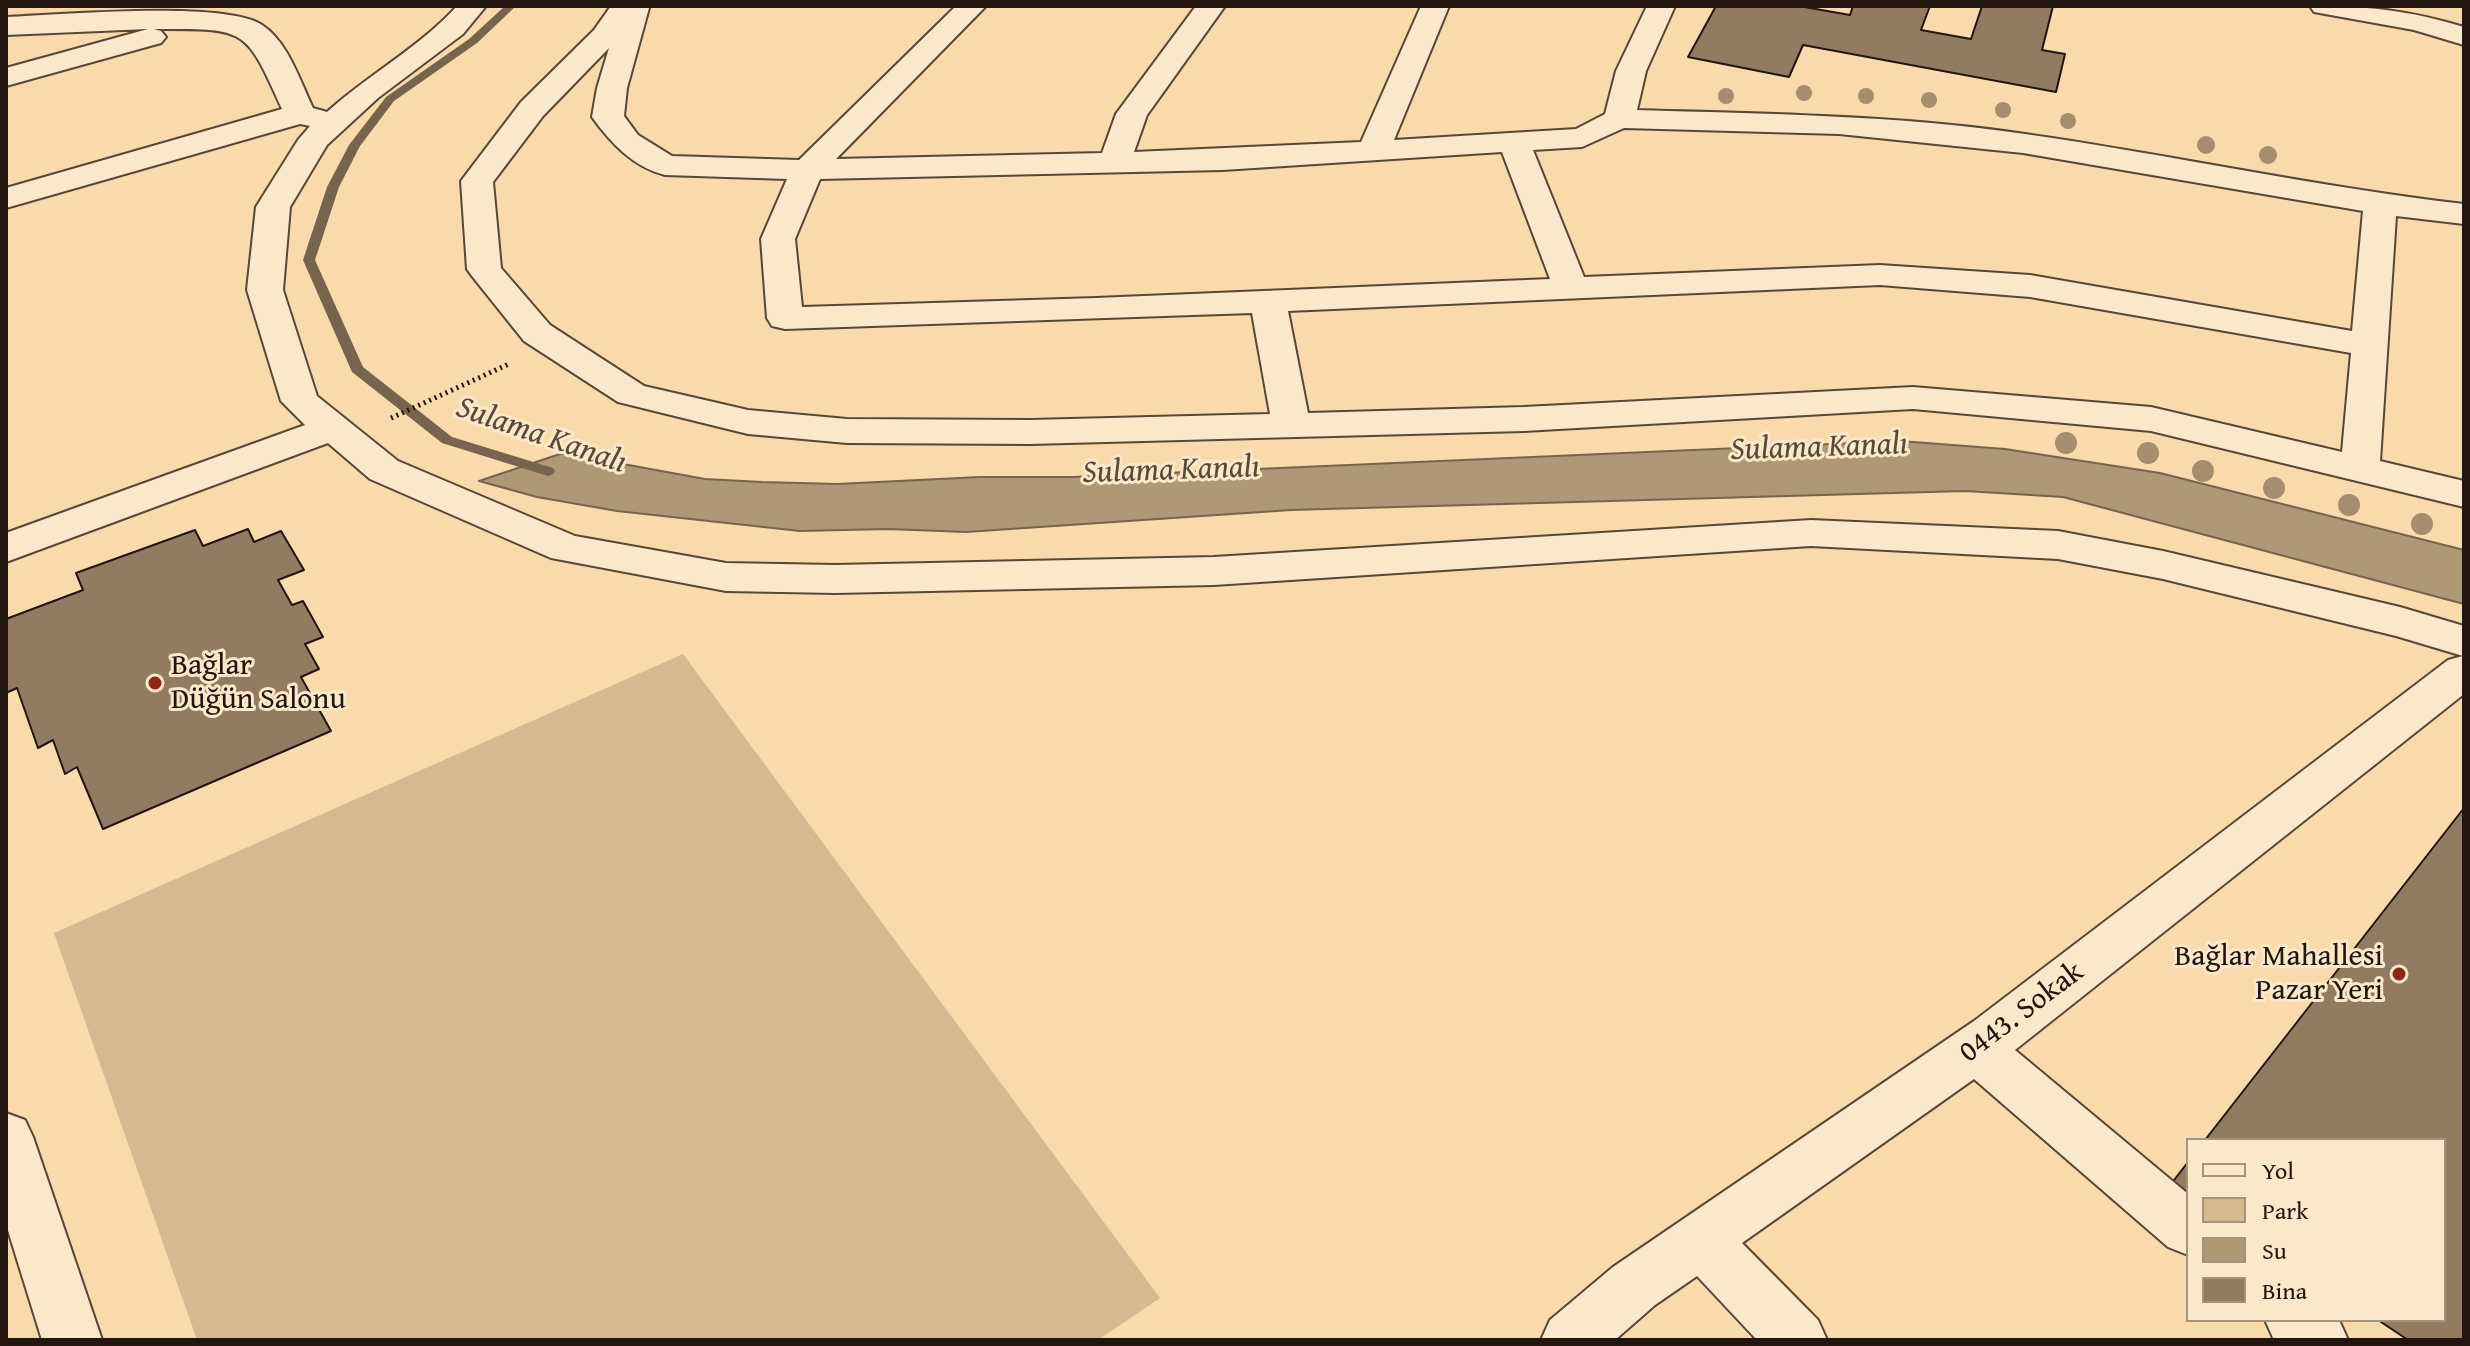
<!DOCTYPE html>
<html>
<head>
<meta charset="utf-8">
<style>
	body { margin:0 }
	#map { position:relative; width:2470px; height:1346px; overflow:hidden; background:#f9daac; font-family:"Gentium Book Plus",serif }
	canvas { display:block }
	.frame { position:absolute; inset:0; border:8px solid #23150e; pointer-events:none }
	.legend { position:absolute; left:2186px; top:1138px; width:260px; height:184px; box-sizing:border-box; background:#fbe7c9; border:2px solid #a5937e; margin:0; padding:10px 14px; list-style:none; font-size:24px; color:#23150e }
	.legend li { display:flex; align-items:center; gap:16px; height:40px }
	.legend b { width:40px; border:2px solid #a5937e }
</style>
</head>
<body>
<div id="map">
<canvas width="2470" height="1346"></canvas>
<div class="frame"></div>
<ul class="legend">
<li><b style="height:10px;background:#fbe7c9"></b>Yol</li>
<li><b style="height:22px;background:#d5b991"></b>Park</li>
<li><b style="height:22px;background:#b09776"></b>Su</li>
<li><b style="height:22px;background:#927b60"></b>Bina</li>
</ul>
</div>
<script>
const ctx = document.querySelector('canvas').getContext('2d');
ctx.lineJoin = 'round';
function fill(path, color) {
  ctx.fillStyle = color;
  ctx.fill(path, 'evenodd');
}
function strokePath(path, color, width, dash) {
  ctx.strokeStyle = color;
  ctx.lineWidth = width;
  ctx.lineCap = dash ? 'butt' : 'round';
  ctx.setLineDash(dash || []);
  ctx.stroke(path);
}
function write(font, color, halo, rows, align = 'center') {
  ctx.font = font + ' "Gentium Book Plus",serif';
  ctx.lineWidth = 6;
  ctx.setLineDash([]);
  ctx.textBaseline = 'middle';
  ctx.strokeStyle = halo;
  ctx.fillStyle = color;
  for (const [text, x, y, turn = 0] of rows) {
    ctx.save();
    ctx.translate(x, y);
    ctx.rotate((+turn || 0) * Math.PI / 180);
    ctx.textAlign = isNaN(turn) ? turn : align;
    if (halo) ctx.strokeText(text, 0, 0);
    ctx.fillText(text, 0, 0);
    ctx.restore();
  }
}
const green = new Path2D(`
	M683,654L1160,1298L1098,1340H197L54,933Z`);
const water = new Path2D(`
	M1900,441L2005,449L2160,473L2464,550V604L2063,497L1965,491L1291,510L966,532L888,529L800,531L617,511L537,497L479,481L563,453L705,479L762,482L837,484L980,477H1073Z`);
const stream = new Path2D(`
	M505,6H516L477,43L394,101L360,146L339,187L315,260L363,367L452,437L553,468L555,471L553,474L548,476L442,443L352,372L303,260L327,187L349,145L386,97L469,39Z`);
const building = new Path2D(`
	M1716,6H1799L1850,15L1853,6H1930L1921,30L1971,39L1982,6H2053L2042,50L2065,54L2056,92L1803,45L1789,77L1688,57Z
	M248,529L254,542L281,531L304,570L278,580L292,605L303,601L323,637L305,644L319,669L301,677L331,731L103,829L77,767L65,774L53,740L38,748L17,688L6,693V619L83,590L76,573L195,530L203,546Z
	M2464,808V1340H2408L2378,1320H2444V1140H2205Z
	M2188,1162V1196L2171,1184Z`);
const path = new Path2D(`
	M391,418L509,364`);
const minor = new Path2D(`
	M457,6H486L463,34L378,98L327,145L290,207L283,290L317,396L398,461L575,536L726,563L835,565L1214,557L1811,520L2058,531L2163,551L2400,607L2464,626V694L2015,1050L2188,1194V1255L2168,1247L1974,1079L1742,1243L1818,1320L1827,1340H1757L1697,1276L1655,1305L1615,1340H1541L1550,1320L1613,1267L1974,1021L2448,660L2463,656L2396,636L2163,579L2058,559L1811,546L1214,585L835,593L726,591L551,558L370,479L328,443L6,562V533L305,425L281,401L247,290L256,207L298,140L310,126L300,124L6,208V188L282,109C245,26 246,29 154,29L161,31L166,37L161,43L6,86V68L148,29L6,35V17C56,15 226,0 262,25C288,42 300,81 313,108L327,112C368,75 420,47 457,6Z
	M611,6L649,8L627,88L624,116L638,135L672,156L799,160L956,6H986L836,159L1102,153L1116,114L1196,6H1225L1147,115L1134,152L1361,142L1421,6H1449L1394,140L1576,129L1605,114L1616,71L1647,6H1675L1646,71L1637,110C1766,114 1897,115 2025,134C2172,155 2317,187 2464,204V224L2396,216L2380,461L2464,481V507L2151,431L1913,409L1524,431L1030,444L847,443L748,434L618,402L524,341L472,276L467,269L461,181L521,102L594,30ZM609,48L597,88L592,117C611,143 633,167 665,175L787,179L761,239L767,318L772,326L785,329L1252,313L1270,414L1030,420L847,419L748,410L644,386L550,325L501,268L493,182L543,116ZM1624,128L1839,134L2023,153L2363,211L2352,331L2030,275L1880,265L1584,277L1533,150L1582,147ZM1502,152L1550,279L1096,298L802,307L795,239L820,179L1223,170ZM1880,285L2030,297L2351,353L2342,452L2151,407L1913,387L1524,407L1308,413L1288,311Z
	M2310,6C2368,6 2408,10 2464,27V45L2414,30L2314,12Z
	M6,1113L25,1120L33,1137L102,1340H42L6,1224Z
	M2265,1320H2339L2348,1340H2274Z`);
const trees = [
	[1804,93,8],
	[1726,96,8],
	[1866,96,8],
	[1929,100,8],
	[2003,110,8],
	[2068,121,8],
	[2206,145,9],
	[2268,155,9],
	[2066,443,11],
	[2148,453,11],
	[2203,471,11],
	[2274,488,11],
	[2349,505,11],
	[2422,524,11]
];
const markers = [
	[155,683,8,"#8f2418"],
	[2399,974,8,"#8f2418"]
];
const poiNames = [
	["Bağlar",171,666],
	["Düğün Salonu",171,700],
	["Bağlar Mahallesi",2383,957,"right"],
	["Pazar Yeri",2383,991,"right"]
];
const streetNames = [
	["0443. Sokak",2022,1013,-37]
];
const waterNames = [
	["Sulama Kanalı",541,436,19],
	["Sulama Kanalı",1819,448,-2],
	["Sulama Kanalı",1171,471,-2]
];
fill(green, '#d5b991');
fill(water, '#b09776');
strokePath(water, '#78634c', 2);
fill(stream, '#78634c');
fill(building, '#927b60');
strokePath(building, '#23150e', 2);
strokePath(minor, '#584636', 4);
strokePath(path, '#23150e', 5, [2, 4]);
fill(minor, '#fbe7c9');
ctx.fillStyle = '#a58d6e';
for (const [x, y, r] of trees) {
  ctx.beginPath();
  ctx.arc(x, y, r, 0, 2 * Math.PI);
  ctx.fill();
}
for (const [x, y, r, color] of markers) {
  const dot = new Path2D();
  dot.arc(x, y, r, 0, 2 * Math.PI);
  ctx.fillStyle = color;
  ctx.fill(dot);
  strokePath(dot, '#fbe7c9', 3);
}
write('30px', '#23150e', '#fbe7c9', poiNames, 'left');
write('30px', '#23150e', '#fbe7c9', streetNames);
write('italic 32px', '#5b4938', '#fbe7c9', waterNames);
</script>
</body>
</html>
